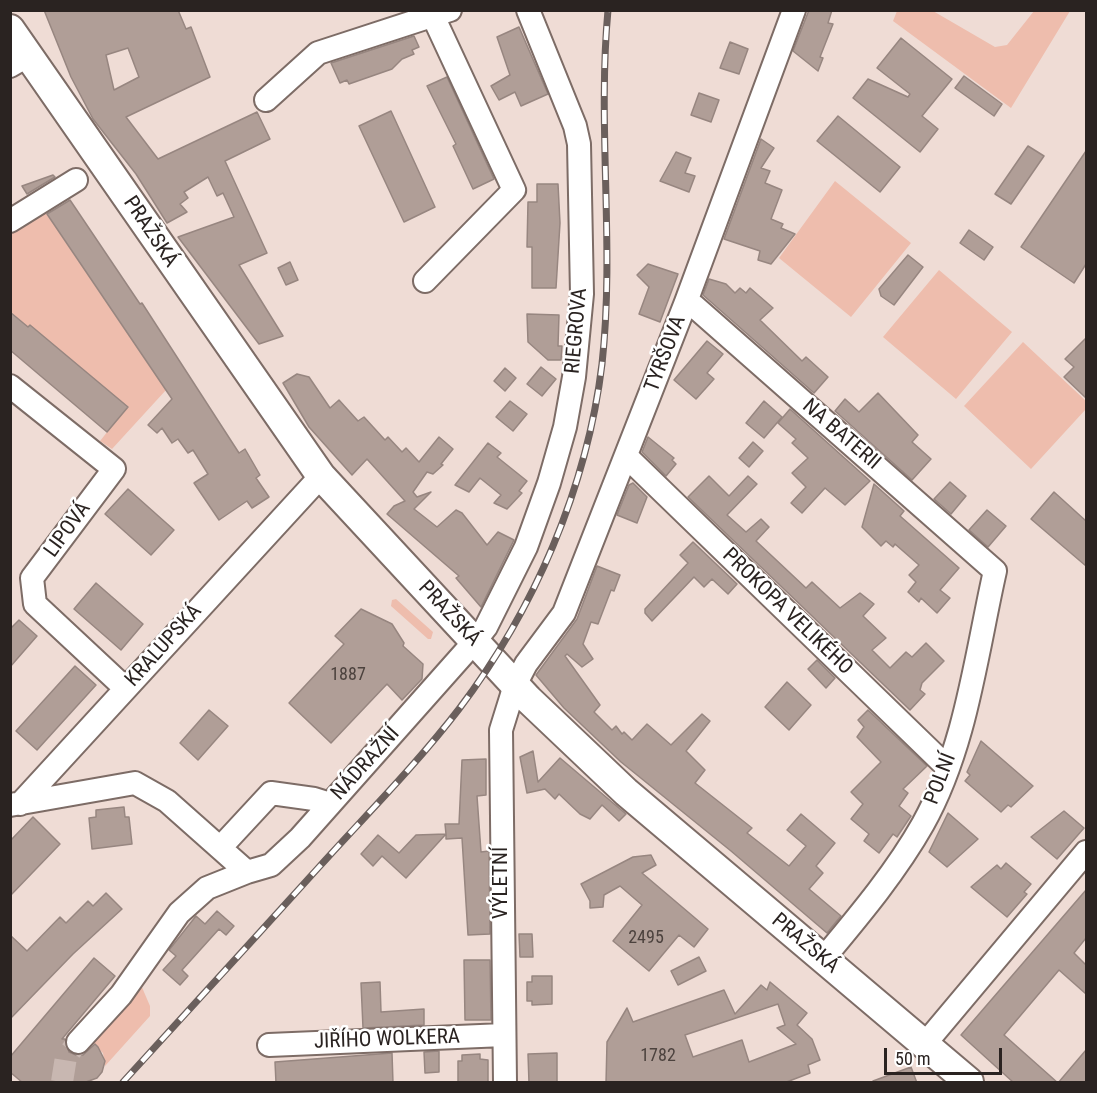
<!DOCTYPE html>
<html>
<head>
<meta charset="utf-8">
<style>
	body { margin:0 }
	#map { position:relative; width:1097px; height:1093px; overflow:hidden; background:#efdcd5; font-family:"Roboto Condensed",sans-serif }
	canvas { display:block }
	.frame { position:absolute; inset:0; border:12px solid #2a2321; pointer-events:none }
	.scale { position:absolute; left:884px; top:1048px; width:118px; height:27px; box-sizing:border-box; border:3px solid #2a2321; border-top:0; padding-left:8px; font-size:18px; line-height:21px; white-space:nowrap; color:#2a2321; -webkit-text-stroke:4px #fff; paint-order:stroke }
</style>
</head>
<body>
<div id="map">
<canvas width="1097" height="1093"></canvas>
<div class="frame"></div>
<div class="scale">50 m</div>
</div>
<script>
const ctx = document.querySelector('canvas').getContext('2d');
ctx.lineJoin = 'round';
function fill(path, color) {
  ctx.fillStyle = color;
  ctx.fill(path, 'evenodd');
}
function strokePath(path, color, width, dash) {
  ctx.strokeStyle = color;
  ctx.lineWidth = width;
  ctx.lineCap = dash ? 'butt' : 'round';
  ctx.setLineDash(dash || []);
  ctx.stroke(path);
}
function write(font, color, halo, rows, align = 'center') {
  ctx.font = font + ' "Roboto Condensed",sans-serif';
  ctx.lineWidth = 5;
  ctx.setLineDash([]);
  ctx.textBaseline = 'middle';
  ctx.strokeStyle = halo;
  ctx.fillStyle = color;
  for (const [text, x, y, turn = 0] of rows) {
    ctx.save();
    ctx.translate(x, y);
    ctx.rotate((+turn || 0) * Math.PI / 180);
    ctx.textAlign = isNaN(turn) ? turn : align;
    if (halo) ctx.strokeText(text, 0, 0);
    ctx.fillText(text, 0, 0);
    ctx.restore();
  }
}
const green = new Path2D(`
	M897,11H933L995,47L1007,45L1034,11H1070L1011,108L893,21Z
	M835,181L911,243L851,317L779,258Z
	M45,211L166,390L112,449L100,441L127,407L30,325L28,327L11,312V230Z
	M939,270L1012,332L956,399L883,337Z
	M1023,342L1086,401V409L1031,469L964,406Z
	M396,599L433,632L431,639H428L391,606L392,600Z
	M141,985L150,1006V1016L105,1066L103,1053L91,1042Z`);
const building = new Path2D(`
	M44,10H178L186,29L191,27L210,77L126,117L158,159L257,112L270,139L225,161L267,253L239,265L283,336L259,344L178,237L234,217L223,193L217,196L208,177L184,192L188,198L180,204L187,212L167,223L136,174L93,119L71,77ZM128,48L139,77L114,90L106,55Z
	M809,10H832L828,23L833,24L820,57L823,58L818,71L793,51Z
	M519,27L548,94L521,106L515,92L499,100L491,86L510,75L497,37Z
	M414,36L419,47L412,50L414,54L402,59L392,69L349,84L347,80L340,83L331,63Z
	M901,38L952,79L922,116L938,129L920,152L853,98L868,79L908,97L910,94L877,68Z
	M730,42L748,49L739,74L720,68Z
	M964,76L1002,104L994,116L955,88Z
	M447,77L494,179L473,189L453,146L456,144L427,86Z
	M699,93L719,100L711,122L691,115Z
	M391,111L435,207L404,222L359,126Z
	M838,116L900,167L880,192L817,141Z
	M761,139L774,148L761,168L770,171L765,183L782,190L771,219L783,224L781,228L795,234L771,264L758,260L760,251L724,239Z
	M1028,146L1044,156L1011,204L995,194Z
	M1086,151V264L1074,283L1021,247Z
	M676,152L691,158L685,173L695,176L689,192L660,181Z
	M53,175L55,177L27,194L22,186Z
	M537,184H558L560,223L556,288H532V247H527L528,202H537Z
	M70,200L140,304L142,303L239,453L245,449L260,475L256,478L269,497L252,508L247,501L219,520L194,483L208,474L193,450L188,453L178,439L172,443L162,428L157,433L148,425L172,399L47,214Z
	M969,230L993,247L984,260L960,243Z
	M908,255L923,267L894,305L881,296L879,289Z
	M290,262L298,280L286,285L278,268Z
	M648,264L678,274L660,322L639,314L649,287L637,275Z
	M709,279L726,284L735,293L740,288L746,293L750,288L773,308L760,320L802,361L806,357L828,377L814,393L703,295Z
	M10,312L28,327L30,325L128,407L107,432L10,350Z
	M527,314L559,315L558,346H562L561,360H548L528,342Z
	M1086,338V398L1064,377L1074,367L1065,359Z
	M707,341L723,354L707,373L714,379L696,399L674,380Z
	M541,367L556,379L542,396L527,384Z
	M505,368L516,378L505,391L494,381Z
	M297,374L309,377L330,408L339,400L358,421L364,417L385,440L388,437L402,452L406,448L419,462L439,437L453,449L441,464L443,465L433,474L427,472L413,492L417,497L431,492L414,509L437,527L456,510L462,513L487,545L498,532L514,540L481,607L456,578L459,576L387,514L394,506L405,501L367,459L352,475L309,427L283,383Z
	M878,393L918,435L912,442L931,459L912,480L835,411L845,399L859,412Z
	M510,401L527,414L513,431L496,417Z
	M764,401L782,417L764,438L746,423Z
	M790,409L870,481L845,505L825,488L802,513L791,503L806,487L792,473L808,458L792,443L796,439L778,423Z
	M648,437L674,458L672,460L676,464L666,476L642,452Z
	M753,442L763,451L749,467L739,458Z
	M488,443L501,453L497,457L527,481L519,491L522,493L507,509L494,503L501,495L480,478L469,492L455,485Z
	M709,476L729,496L748,476L757,484L727,515L746,532L761,519L769,527L756,541L806,588L812,582L840,608L860,593L874,604L863,616L886,638L872,650L890,668L906,652L912,657L926,643L944,661L922,683L920,690L925,694L910,710L688,497Z
	M950,482L966,496L951,514L934,499Z
	M633,483L647,497L637,523L617,515L629,485Z
	M874,484L904,511L900,516L959,568L940,590L950,598L937,613L921,598L919,602L908,592L916,582L909,575L919,565L895,544L893,547L886,541L881,546L862,527Z
	M128,489L174,530L151,555L105,514Z
	M1054,492L1086,521V566L1031,519Z
	M987,510L1006,526L988,547L969,530Z
	M693,542L737,584L728,594L712,579L704,587L694,577L652,621L645,613V609L688,563L680,555Z
	M597,566L620,575L614,591L611,590L598,624L591,622L583,644L593,659L582,667L567,654L565,656L600,705L594,712L612,730L616,726L622,734L624,732L632,740L647,724L671,745L702,714L710,721L686,751L705,770L695,783L752,828L747,833L789,866L806,846L787,830L801,814L835,843L816,866L823,873L809,889L841,916L827,933L731,851L621,762L564,708L536,675L577,619Z
	M96,583L143,624L121,650L74,609Z
	M361,609L392,624L404,643L403,646L423,664L422,679L402,700L387,684L331,743L289,703L344,644L335,636Z
	M19,620L37,636L10,667V629Z
	M817,660L835,678L826,688L808,669Z
	M75,666L96,685L37,750L16,731Z
	M787,682L811,705L789,730L765,707Z
	M209,710L228,726L198,760L180,743Z
	M868,710L927,766L903,789L908,793L899,806L911,816L897,837L893,834L879,853L864,841L869,834L851,819L863,804L851,792L881,762L857,737L864,727L858,720Z
	M981,741L1033,786L1011,807L1008,805L1001,812L965,781L970,775L967,772Z
	M533,751L538,782L560,758L626,814L619,821L602,805L590,819L580,814L559,794L555,799L545,789L527,793L520,757Z
	M486,759V795L477,796L481,852L489,851L490,934L468,935L462,838L446,839V834L406,878L382,856L373,866L361,854L378,835L399,853L416,835L446,834L445,824H459L462,760Z
	M124,807L125,817H129L132,844L92,849L89,818L96,817V810Z
	M1064,811L1084,828L1057,859L1031,837Z
	M948,813L978,839L947,867L929,852Z
	M33,817L60,844L10,896V841Z
	M651,855L656,865L642,873L708,929L694,947L679,935L649,971L613,941L642,905L620,886L604,895L603,907L590,908V901L581,884L633,857Z
	M1006,863L1031,884L1024,892L1027,894L1007,917L971,887L997,865L1001,869Z
	M1086,890V938L1074,953L1086,965V994L1059,970L1004,1035L1058,1083H1014L961,1035Z
	M106,893L122,909L73,954L10,1019V935L27,951L60,917L66,923L88,901L93,906Z
	M217,911L234,926L226,935L219,929L182,970L188,976L180,985L163,970L176,956L169,950L196,916L205,924Z
	M519,934H532L533,957H520Z
	M699,957L706,971L678,985L671,971Z
	M94,958L115,976L62,1039H65L69,1052L76,1055H83L95,1044L98,1047L105,1061L102,1072L97,1078L86,1082L23,1083L10,1072V1057Z
	M464,960H490L491,1020H465Z
	M532,976H552V1004L532,1005V1001H527V982H532Z
	M380,982L381,1012L424,1009V1025L363,1028L361,983Z
	M770,982L807,1013L797,1025L812,1039L820,1060L808,1065L810,1073L784,1083H606L607,1042L627,1008L633,1022L724,990L735,1014L761,985L767,990ZM778,1004L785,1025L777,1028L796,1044L749,1062L742,1040L693,1057L685,1035Z
	M1086,1050V1083H1058Z
	M439,1051V1072L425,1073L424,1052Z
	M392,1053L393,1083H276L275,1062Z
	M557,1053V1083H529L528,1054Z
	M480,1054V1059L488,1060V1083H458V1061H462V1055Z
	M911,1067L917,1083H873V1081Z`);
const minorTunnel = new Path2D(`
	M62,1082L66,1057L78,1042`);
const minor = new Path2D(`
	M10,66L29,55
	M266,100L318,53L450,10
	M10,221L76,180
	M425,281L514,190L433,16
	M686,302L694,306L995,571C976,655 966,747 923,824C896,872 858,917 823,959
	M10,386L114,469L32,578L35,604L125,688
	M626,456L948,768
	M20,804L321,476
	M10,805L135,783L167,801L247,872L271,865L300,838L475,641L486,627L526,547L549,483L565,427L574,377L582,294L579,144L575,126L528,10
	M220,848L271,793L314,799L330,804
	M78,1042L121,995L179,913L207,888L247,872
	M269,1045L504,1035
	M924,1045L1086,852
	M505,1082L501,730L515,685L526,664L564,613L686,302L794,10`);
const major = new Path2D(`
	M10,29L321,476L528,699L626,792L969,1082`);
const rail = new Path2D(`
	M123,1082C188,1011 254,939 319,867C366,815 416,765 459,709C534,610 587,488 602,364C615,246 597,128 608,10`);
const numberNames = [
	["1887",348,675],
	["2495",646,938],
	["1782",658,1056]
];
const streetNames = [
	["PRAŽSKÁ",150,232,56],
	["RIEGROVA",577,331,-85],
	["TYRŠOVA",666,354,-69],
	["NA BATERII",841,435,41],
	["LIPOVÁ",68,530,-54],
	["PROKOPA VELIKÉHO",787,612,44],
	["PRAŽSKÁ",449,614,47],
	["KRALUPSKÁ",164,646,-48],
	["NÁDRAŽNÍ",366,764,-48],
	["POLNÍ",941,779,-69],
	["VÝLETNÍ",502,883,-90],
	["PRAŽSKÁ",805,944,40],
	["JIŘÍHO WOLKERA",387,1040,-2]
];
fill(green, '#eebdad');
fill(building, '#b09e97');
strokePath(building, '#978680', 1.5);
strokePath(minorTunnel, '#c8b7b1', 22, [22, 11]);
strokePath(minor, '#7d6c66', 26);
strokePath(major, '#7d6c66', 32);
strokePath(minor, '#fff', 22);
strokePath(major, '#fff', 28);
strokePath(rail, '#6a5f5c', 7);
strokePath(rail, '#fff', 4.5, [14]);
write('18px', '#4c423e', null, numberNames);
write('21px', '#2a2321', '#fff', streetNames);
</script>
</body>
</html>
